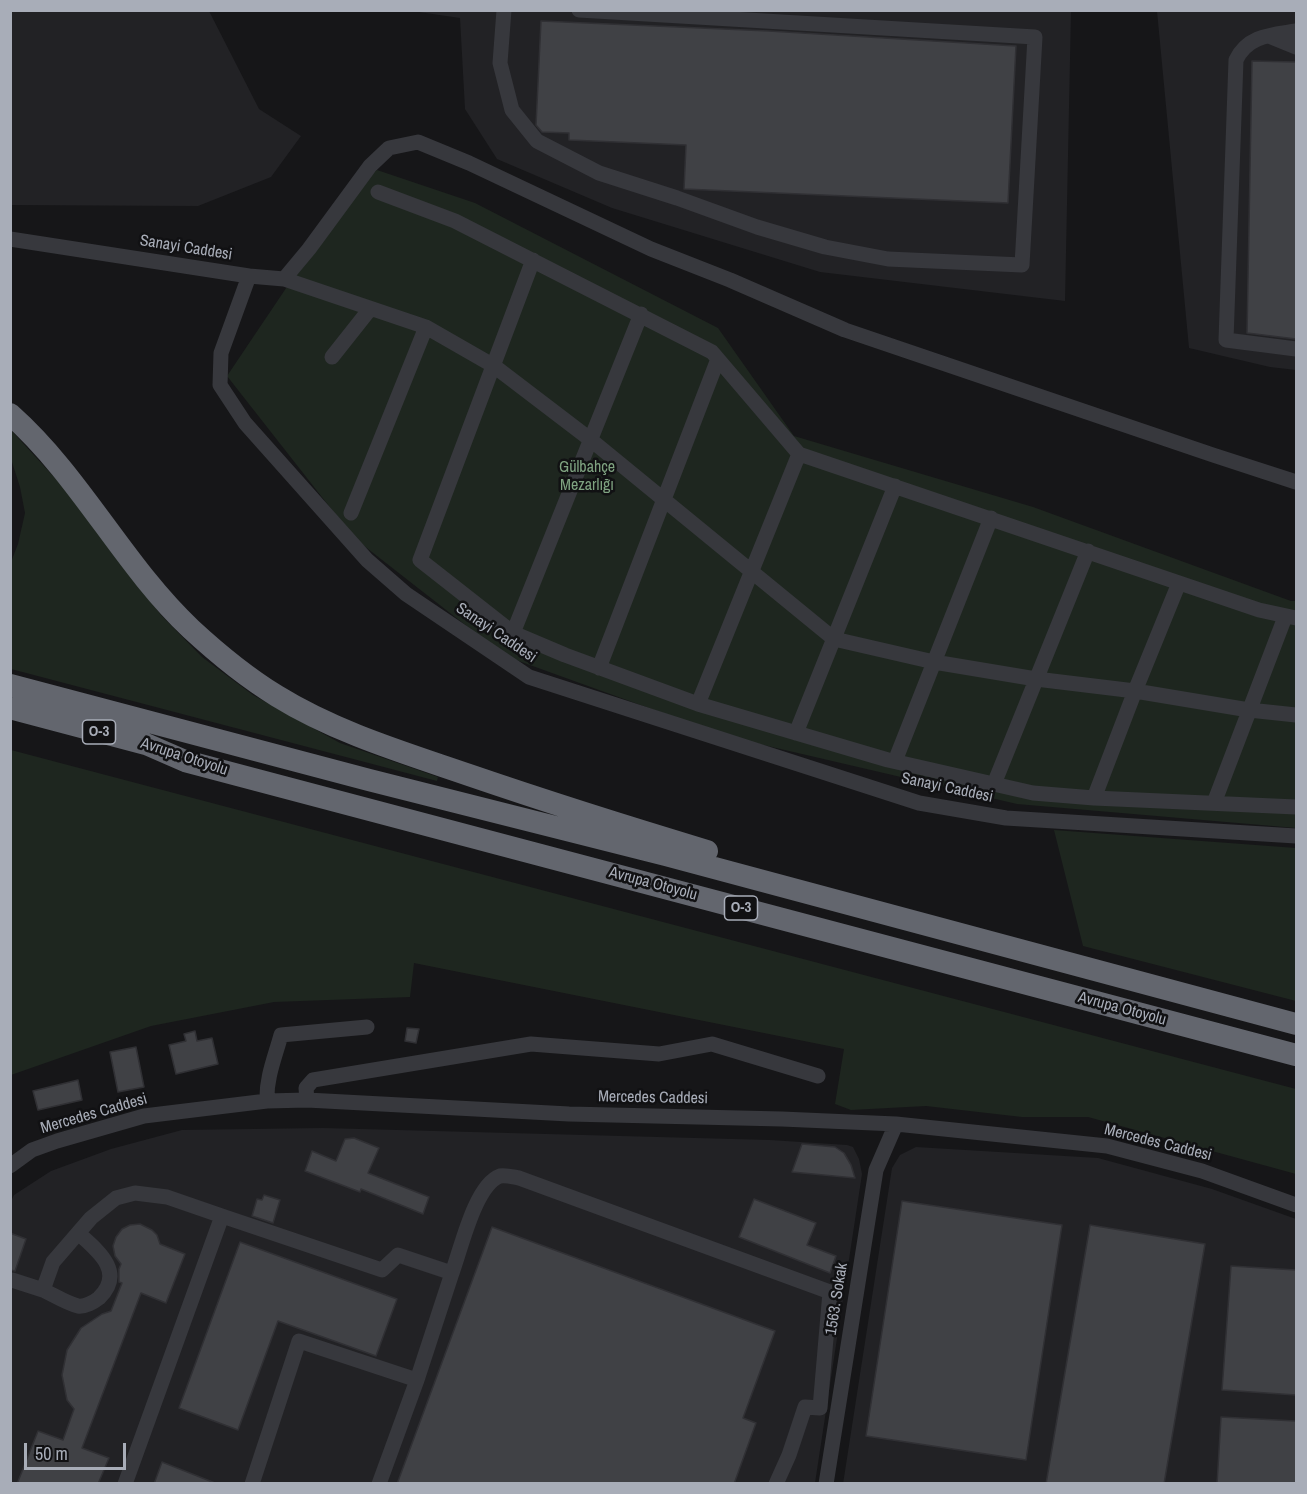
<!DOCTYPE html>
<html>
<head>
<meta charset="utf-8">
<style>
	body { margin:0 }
	#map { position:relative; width:1307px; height:1494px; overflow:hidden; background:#161618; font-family:"Archivo Narrow",sans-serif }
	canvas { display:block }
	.frame { position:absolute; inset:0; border:12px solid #a8adb8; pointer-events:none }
	.scale { position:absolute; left:24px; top:1443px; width:102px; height:27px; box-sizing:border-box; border:3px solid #a8adb8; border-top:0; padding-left:8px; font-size:18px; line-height:21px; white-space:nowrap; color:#a8adb8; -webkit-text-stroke:4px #111113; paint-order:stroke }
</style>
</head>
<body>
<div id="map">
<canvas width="1307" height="1494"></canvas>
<div class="frame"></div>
<div class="scale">50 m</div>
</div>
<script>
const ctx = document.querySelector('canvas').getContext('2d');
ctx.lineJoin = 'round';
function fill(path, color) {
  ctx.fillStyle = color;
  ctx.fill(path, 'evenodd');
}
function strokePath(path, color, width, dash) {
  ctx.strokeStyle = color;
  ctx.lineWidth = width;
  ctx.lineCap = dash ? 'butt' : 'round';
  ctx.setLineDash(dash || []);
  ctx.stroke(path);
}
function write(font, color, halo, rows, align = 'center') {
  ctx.font = font + ' "Archivo Narrow",sans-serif';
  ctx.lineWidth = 5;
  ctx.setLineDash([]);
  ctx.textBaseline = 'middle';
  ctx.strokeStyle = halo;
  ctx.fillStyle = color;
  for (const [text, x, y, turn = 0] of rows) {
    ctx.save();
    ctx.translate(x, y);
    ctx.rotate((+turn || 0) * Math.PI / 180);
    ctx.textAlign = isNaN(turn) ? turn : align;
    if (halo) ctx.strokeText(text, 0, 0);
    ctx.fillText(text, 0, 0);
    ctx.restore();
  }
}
const built = new Path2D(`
	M11,10L209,11L259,109L301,136L271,177L198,206L11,205Z
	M412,11H1071L1065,301L820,272L612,208L497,159L465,109L460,18Z
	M1157,11H1296V370L1270,367L1189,348Z
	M323,1128L770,1140L847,1145L853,1147L859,1159L862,1174L815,1483L11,1484V1201L14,1195L51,1171L111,1149L182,1130Z
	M916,1147L1098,1158L1212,1189L1296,1219V1483L843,1484L892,1168L900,1155Z`);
const green = new Path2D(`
	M377,170L475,203L718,328L794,436L1033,507L1291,601H1296V828L1017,804L729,737L505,656L354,538L227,376L350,193Z
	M10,429L65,489L161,615L202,657L253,695L340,743L438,777L437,781L11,669V562L18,544L25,513L20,487L11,459Z
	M11,750L1296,1089V1174L1088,1117H1022L926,1106L851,1110L835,1104L844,1049L414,963L410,997L274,1002L151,1026L11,1075Z
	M1054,830L1296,848V1001L1083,946Z`);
const building = new Path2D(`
	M541,21L769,31L1016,46L1008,203L684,189L686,145L569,140V133L542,132L536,125Z
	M1252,61L1296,62V339L1247,333Z
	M407,1028L419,1029L416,1043L405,1041Z
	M195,1031L197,1041L212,1038L218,1064L176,1074L169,1045L186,1041L184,1034Z
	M136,1047L144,1087L118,1092L110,1052Z
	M78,1080L82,1100L38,1110L33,1091Z
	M354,1138L379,1148L368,1173L429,1197L423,1214L361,1189L360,1192L305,1171L312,1151L336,1161L345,1139Z
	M802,1144L835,1147L844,1153L851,1165L855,1178L792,1172Z
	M264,1195L280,1200L273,1223L252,1216L257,1199L262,1200Z
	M754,1199L816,1223L807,1245L836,1256L830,1273L739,1237Z
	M902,1201L1062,1225L1026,1460L866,1436Z
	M140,1224L152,1230L157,1235L160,1244L185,1254L166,1303L141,1293L82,1448L109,1458L98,1484H17L38,1431L63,1440L74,1409L67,1400L62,1375L67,1350L81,1328L102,1314L111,1311L122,1283L119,1282V1269L121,1264L115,1256L113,1246L116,1237L122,1229L130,1225Z
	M1090,1225L1205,1244L1164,1484H1046Z
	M492,1227L775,1331L743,1418L756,1423L734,1484H397Z
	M10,1233L26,1239L15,1271L10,1270Z
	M240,1242L397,1299L376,1356L278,1321L238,1430L179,1408Z
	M1231,1266L1296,1270V1395L1222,1390Z
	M1221,1417L1296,1421V1484H1217Z
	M162,1462L215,1483V1484H154Z`);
const minor = new Path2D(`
	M504,10L500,63L512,110L537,141L599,173L677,198L757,227L825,247L888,259L1022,265L1035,37L579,10
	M1296,31C1272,35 1248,35 1236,60L1226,340L1296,349
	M1269,36L1296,47
	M378,192L455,221L712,352L799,454L1259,610L1296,618
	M10,239L249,276L221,353L220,385L245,423L367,560L406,594L529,677L919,803L1006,818L1296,836
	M533,260L420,560L513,633L565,655L698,704L888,760L1033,793L1094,798L1296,807
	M249,276L284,279L309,249L370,166L389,148L418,142L469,163L651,249L730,280L845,330L1213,455L1296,482
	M284,279L426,327L494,366L591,440L834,639L934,662L1036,679L1135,691L1249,710L1296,715
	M332,357L370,309
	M351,513L426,327
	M513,633L641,314
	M599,668L718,359
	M698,704L799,454
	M796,733L895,486
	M895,761L991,518
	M994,784L1088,551
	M1094,798L1135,691L1179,583
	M1214,803L1285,617
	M307,1100L306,1088L313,1080L531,1044L659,1054L712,1044L818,1076
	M267,1101C266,1078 275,1057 281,1035L367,1027
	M10,1166L32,1150L57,1141L144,1116L267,1101L307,1100L569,1114L782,1119L896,1124L1107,1146L1202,1171L1296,1205
	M222,1216L382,1270L398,1255L452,1273C461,1249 475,1185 500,1176C506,1175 513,1177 519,1178L830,1292L820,1408L805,1407L789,1455L776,1484
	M12,1280L43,1290L53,1262L91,1218L116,1198L135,1193L167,1197L222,1216L125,1484
	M43,1290C54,1295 66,1303 78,1306C85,1307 94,1302 99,1298C126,1272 97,1250 78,1233
	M252,1484L299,1341L417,1380L452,1273
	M379,1484L417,1380
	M826,1484L876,1170L896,1124`);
const highway = new Path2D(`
	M10,414C81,477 123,565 191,629C218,654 246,677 277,696C335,732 405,753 469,775C548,802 627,827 707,851
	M10,685L369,780L666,855L1296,1024
	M10,708L146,744L185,761L1296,1055`);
const shields = [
	[99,732,33],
	[741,908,33]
];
const shieldNames = [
	["O-3",99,732],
	["O-3",741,908]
];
const streetNames = [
	["Sanayi Caddesi",186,248,9],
	["Sanayi Caddesi",496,633,34],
	["Avrupa Otoyolu",184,757,18],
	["Sanayi Caddesi",947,788,12],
	["Avrupa Otoyolu",653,884,15],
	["Avrupa Otoyolu",1122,1009,15],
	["Mercedes Caddesi",653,1098,1],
	["Mercedes Caddesi",94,1114,-16],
	["Mercedes Caddesi",1158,1143,14],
	["1563. Sokak",837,1299,-81]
];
const parkNames = [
	["Gülbahçe",587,468],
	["Mezarlığı",587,486]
];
fill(built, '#222225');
fill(green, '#1e261f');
fill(building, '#404145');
strokePath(building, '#303034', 1.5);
strokePath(minor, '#37383d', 15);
strokePath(highway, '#63666e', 22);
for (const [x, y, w] of shields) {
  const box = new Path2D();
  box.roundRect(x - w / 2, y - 12, w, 24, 4.5);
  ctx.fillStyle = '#111113';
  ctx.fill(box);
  strokePath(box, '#a8adb8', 1.5);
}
write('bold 15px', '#a8adb8', null, shieldNames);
write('16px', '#a8adb8', '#111113', streetNames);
write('16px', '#7fa381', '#111113', parkNames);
</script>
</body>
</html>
